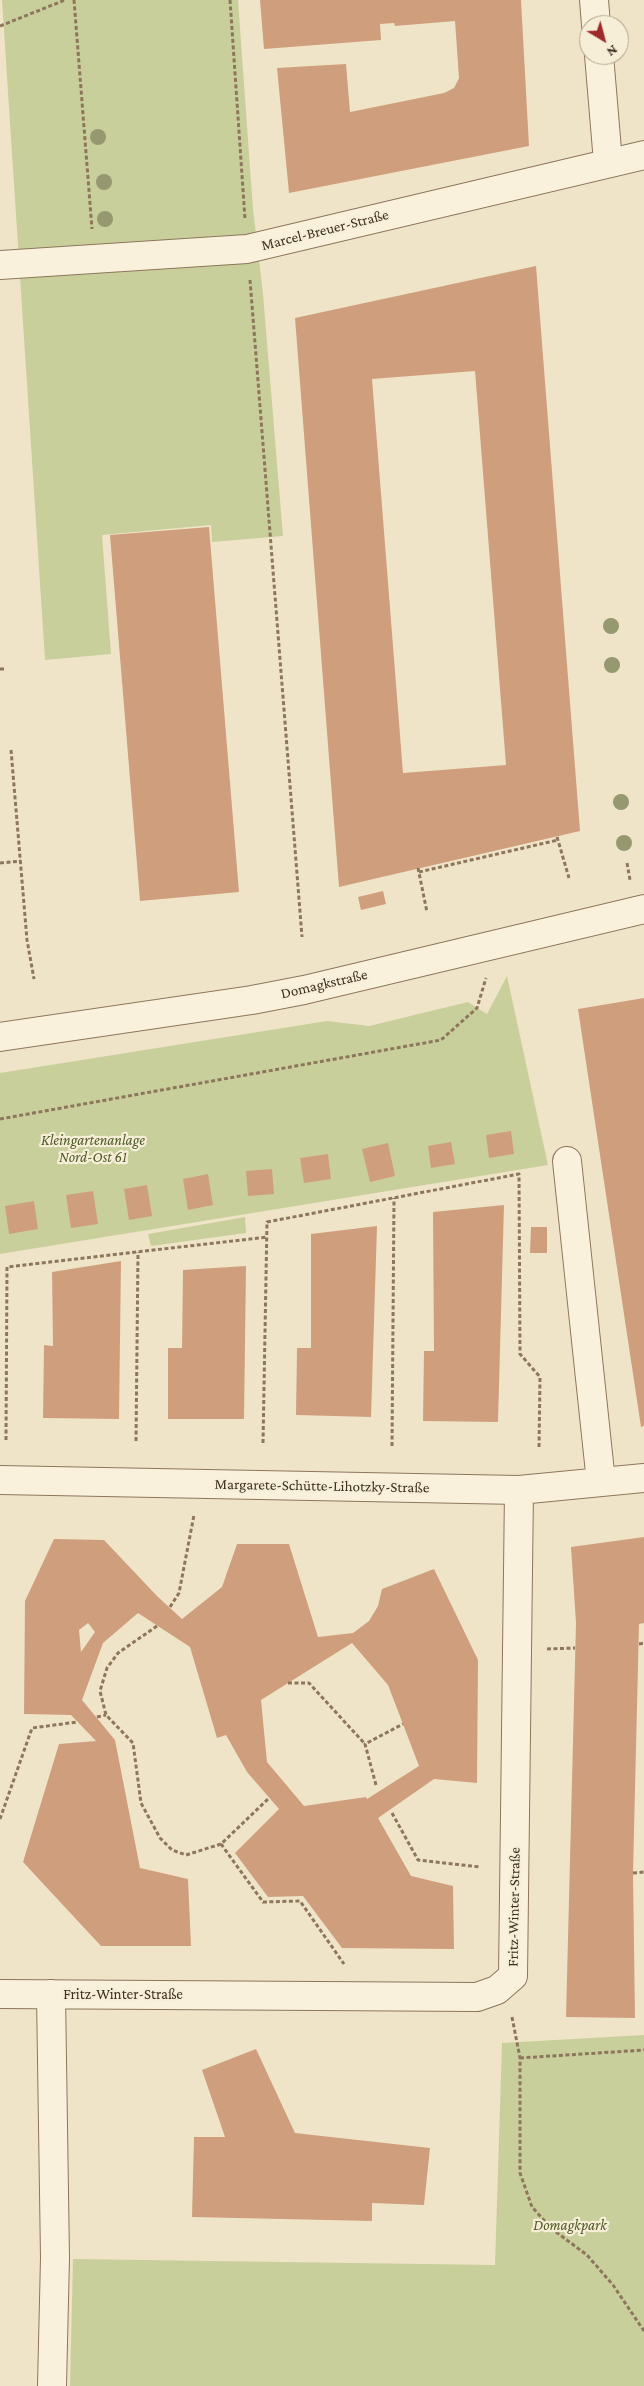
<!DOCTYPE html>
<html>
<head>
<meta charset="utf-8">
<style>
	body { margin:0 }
	#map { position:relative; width:644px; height:2386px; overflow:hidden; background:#f0e4c8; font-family:"Crimson Pro",serif }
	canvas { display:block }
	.north { position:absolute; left:579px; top:15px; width:50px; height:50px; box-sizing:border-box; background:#f7eed8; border:1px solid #ada18e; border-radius:50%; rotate:143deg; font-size:14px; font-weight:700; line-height:20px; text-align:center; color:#3d2e20 }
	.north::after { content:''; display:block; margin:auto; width:18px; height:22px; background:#9e2a2b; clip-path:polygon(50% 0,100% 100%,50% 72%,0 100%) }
</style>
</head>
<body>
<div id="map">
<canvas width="644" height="2386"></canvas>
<div class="north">N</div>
</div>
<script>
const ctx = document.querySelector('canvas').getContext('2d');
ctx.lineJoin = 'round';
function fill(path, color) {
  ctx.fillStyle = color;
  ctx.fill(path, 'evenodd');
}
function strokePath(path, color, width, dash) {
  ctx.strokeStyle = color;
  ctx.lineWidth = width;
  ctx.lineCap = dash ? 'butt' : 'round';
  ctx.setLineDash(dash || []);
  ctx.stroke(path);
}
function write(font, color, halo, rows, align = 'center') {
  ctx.font = font + ' "Crimson Pro",serif';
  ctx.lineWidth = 4.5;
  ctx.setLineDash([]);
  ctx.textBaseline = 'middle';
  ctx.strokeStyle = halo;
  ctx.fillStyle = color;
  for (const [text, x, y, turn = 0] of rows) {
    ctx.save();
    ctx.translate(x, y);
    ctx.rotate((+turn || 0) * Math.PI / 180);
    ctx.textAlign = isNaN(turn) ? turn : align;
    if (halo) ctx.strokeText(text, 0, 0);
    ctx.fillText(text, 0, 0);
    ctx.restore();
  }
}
const green = new Path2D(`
	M2,0H238L253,209L263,294L283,536L212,542L211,525L102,535L111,654L45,660Z
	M507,976L548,1165L0,1254V1073L327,1021L369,1026L468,1002L487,1014Z
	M245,1217L246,1233L151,1246L148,1234Z
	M644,2035V2386H70L73,2259L495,2265L502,2043Z`);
const building = new Path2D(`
	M260,0H521L529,146L289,193L277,68L346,64L350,112L444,93L454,88L459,78L455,21L395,26L394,23L380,24L381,40L264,49Z
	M536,266L580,831L339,887L295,318ZM475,371L506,765L403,773L372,379Z
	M209,527L239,892L140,901L110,535Z
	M383,891L386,904L361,910L358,897Z
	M644,998V1426L641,1427L578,1009Z
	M511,1131L514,1154L489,1158L486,1135Z
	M451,1142L455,1164L431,1168L428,1146Z
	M388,1143L395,1176L370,1182L362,1149Z
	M328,1154L331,1179L304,1183L300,1158Z
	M272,1169L274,1194L248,1196L246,1171Z
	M208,1174L213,1205L188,1210L183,1179Z
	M147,1185L152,1216L129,1220L124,1189Z
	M93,1191L98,1224L71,1228L66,1195Z
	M34,1201L38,1229L9,1234L5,1206Z
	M504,1205L498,1422L423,1421L424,1351H434L433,1212Z
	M377,1226L371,1417L296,1415L297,1348H311V1234Z
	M531,1227H547V1253H530Z
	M121,1261L119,1419L43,1418L44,1345L53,1346L52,1272Z
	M246,1266L244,1419H168V1348H182L183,1270Z
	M644,1537V1623L639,1624L633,1873L635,2018L566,2017L576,1623L571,1547Z
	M54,1539L104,1540L157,1596L182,1619L222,1587L237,1544H289L318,1637L353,1633L369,1621L378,1606L382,1589L434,1569L478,1660L477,1783L434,1779L378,1818L411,1876L453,1886L454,1949L342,1948L303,1896L268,1897L235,1853L279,1809L247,1772L226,1735L217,1738L190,1647L138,1613L103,1643L82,1700L115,1740L140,1868L188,1879L191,1946H101L23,1862L59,1744L96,1741L71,1715L24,1714L25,1601ZM88,1623L95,1632L81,1652L79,1630ZM352,1643L388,1685L419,1766L367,1799L366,1797L304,1806L267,1762L261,1700Z
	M256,2049L295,2133L430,2148L424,2205L372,2203V2221L192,2217L194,2137H225L202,2070Z`);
const path = new Path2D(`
	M74,0L92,229
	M230,0L245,219
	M0,26L65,0
	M250,280L302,937
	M0,669H4
	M11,750L27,940L34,979
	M557,837L569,878
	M0,863L21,861
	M627,863L630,880
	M418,868L427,912
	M419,872L558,840
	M0,1119L441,1040L477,1008L486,978
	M6,1440L7,1267L267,1237
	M136,1441L138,1252
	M263,1443L267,1222L519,1174L520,1354L540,1377L539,1448
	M392,1446L394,1198
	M170,1607L179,1593L194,1515
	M157,1626L118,1653L107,1668L100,1691L106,1715L133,1743L141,1803L160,1838L172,1850L186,1855L221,1844L268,1799
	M639,1644L644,1643
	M547,1649L575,1648
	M288,1683H309L365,1744
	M97,1717L106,1715
	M376,1785L365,1744L403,1724
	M392,1813L418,1860L480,1867
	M0,1819L32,1728L77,1722
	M221,1844L263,1902L300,1901L344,1964
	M633,1873L644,1872
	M512,2017L520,2058V2173L532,2207L552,2229L587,2255L613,2285L644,2331
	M520,2058L644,2050`);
const minor = new Path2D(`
	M594,0L596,25
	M599,55L608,162
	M0,265L247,249L644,155
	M0,1037L252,1000L304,990L644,909
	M567,1161L601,1482
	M0,1480L519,1490L644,1478
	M0,1994L477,1997L497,1990L513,1976L519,1490
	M51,1994L55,2258L52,2386`);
const trees = [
	[98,137],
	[104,182],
	[105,219],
	[611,626],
	[612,665],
	[621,802],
	[624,843]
];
const streetNames = [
	["Marcel-Breuer-Straße",325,230,-14],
	["Domagkstraße",324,984,-13],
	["Margarete-Schütte-Lihotzky-Straße",322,1486,1],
	["Fritz-Winter-Straße",514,1907,-89],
	["Fritz-Winter-Straße",123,1994]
];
const parkNames = [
	["Kleingartenanlage",93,1140],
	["Nord-Ost 61",93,1157],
	["Domagkpark",570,2225]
];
fill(green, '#c9cf9b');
fill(building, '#cf9f7d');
strokePath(minor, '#8d765c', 30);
strokePath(path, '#8d765c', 3, [4, 2.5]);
strokePath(minor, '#faf1dc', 28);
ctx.fillStyle = '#96986f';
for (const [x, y] of trees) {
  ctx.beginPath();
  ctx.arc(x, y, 8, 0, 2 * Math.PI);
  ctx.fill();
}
write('15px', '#3d2e20', '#f7eed8', streetNames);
write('italic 15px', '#4d5a26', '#f7eed8', parkNames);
</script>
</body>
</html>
